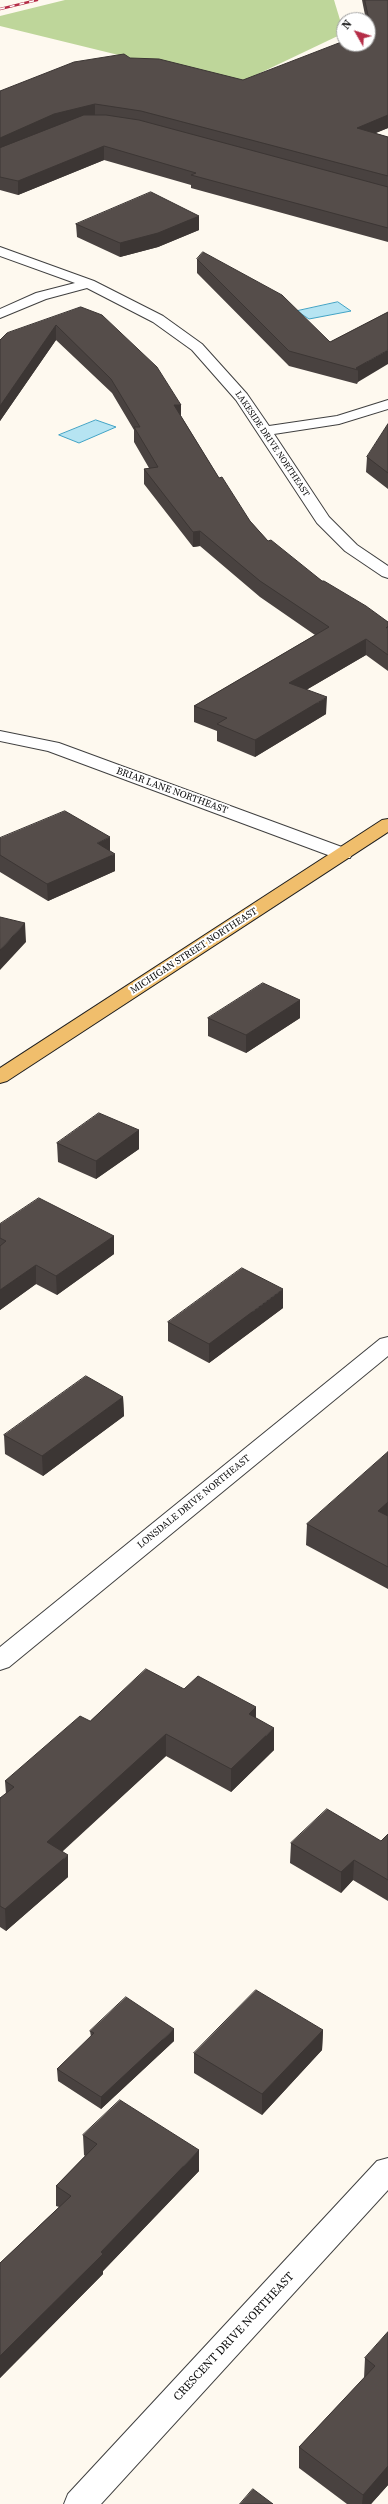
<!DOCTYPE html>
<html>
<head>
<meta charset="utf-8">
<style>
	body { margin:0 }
	#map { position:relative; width:388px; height:2504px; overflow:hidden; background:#fef9ef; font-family:"Source Serif 4",serif }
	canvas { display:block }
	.north { position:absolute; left:336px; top:12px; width:40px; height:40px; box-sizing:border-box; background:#fff; border:1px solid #9e9e9e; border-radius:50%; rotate:309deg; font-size:11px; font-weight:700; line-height:16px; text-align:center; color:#0d0d0d }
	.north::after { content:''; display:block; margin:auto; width:14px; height:18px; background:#b52d47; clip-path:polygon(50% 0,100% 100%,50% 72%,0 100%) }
</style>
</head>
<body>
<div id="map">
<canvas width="388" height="2504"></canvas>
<div class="north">N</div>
</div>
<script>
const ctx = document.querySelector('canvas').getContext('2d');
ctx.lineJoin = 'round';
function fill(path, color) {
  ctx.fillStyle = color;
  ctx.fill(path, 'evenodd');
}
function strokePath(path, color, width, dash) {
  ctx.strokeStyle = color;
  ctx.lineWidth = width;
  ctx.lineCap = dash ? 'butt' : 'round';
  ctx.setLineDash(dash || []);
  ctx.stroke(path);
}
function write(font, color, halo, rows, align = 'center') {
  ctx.font = font + ' "Source Serif 4",serif';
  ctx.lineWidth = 4;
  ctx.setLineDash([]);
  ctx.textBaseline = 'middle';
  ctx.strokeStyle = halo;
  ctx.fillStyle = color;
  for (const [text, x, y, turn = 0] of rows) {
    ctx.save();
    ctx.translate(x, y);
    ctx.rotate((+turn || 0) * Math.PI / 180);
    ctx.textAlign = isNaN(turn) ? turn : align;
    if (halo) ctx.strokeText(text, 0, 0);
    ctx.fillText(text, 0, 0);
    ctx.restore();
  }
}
const forest = new Path2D(`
	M65,0H334L344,33L237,84L0,26V16Z`);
const water = new Path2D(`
	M338,302L351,311L309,319L297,311Z
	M96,420L116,427L79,443L59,435Z`);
const minor = new Path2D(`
	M0,247L94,281L163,316L202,344L247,394L269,426L337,416L388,400V409L339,424L274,434L329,517L357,545L388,566V578L382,576L345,551L317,523L236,400L192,350L153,322L87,288L46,299L0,318V309L36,293L75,283L0,256Z
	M0,731L59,743L350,850L352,854L350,858H336L48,751L0,741Z
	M388,1337V1356L9,1667L0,1670V1647L380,1339Z
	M388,2158V2190L101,2504H64L68,2494L377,2161Z`);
const major = new Path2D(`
	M388,819V832L7,1081L0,1083V1068L382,820Z`);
const rail = new Path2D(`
	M0,9L37,0`);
const wall = new Path2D(`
	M362,0H388V128L375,133L388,137V242L191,188V185L104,160L18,195L0,190V91L130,58L243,80L368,44V20H366Z
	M76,224L199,230L158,247L120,257L77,237Z
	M197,259L330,342L388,312L358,382L357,384L289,366L197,273Z
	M81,307L181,405V416L219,478L250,521L268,541L322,581L388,622V671L366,655L306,690L326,714L255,757L217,741V731L194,722V706L315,635L260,597L200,546L193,547L144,484V469L149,468L134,442V430L112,393L56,340L0,421V340Z
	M388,424V489L366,472L367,457Z
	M0,838L110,851L115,871L48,901L0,872Z
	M300,1000V1018L246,1053L208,1036V1018Z
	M139,1130V1149L96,1179L58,1162L57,1143Z
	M0,1224L114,1236V1254L57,1295L36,1284L0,1310Z
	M283,1308L209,1363L168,1341V1322Z
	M123,1397L124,1416L43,1476L5,1454L4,1435Z
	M388,1452V1589L306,1545L307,1524Z
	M184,1689L256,1707V1718L274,1750L231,1792L166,1756L62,1852L68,1877L6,1931L0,1927V1798L6,1794L5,1781L90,1721Z
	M388,1834V1901L353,1880L341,1893L290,1863L291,1843L381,1841Z
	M323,2030L322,2050L262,2115L194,2073V2053Z
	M90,2031L174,2041L101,2109L58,2081L57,2069L91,2037Z
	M83,2135L199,2171L103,2271V2274L0,2378V2263L59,2207L56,2206V2186L85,2156L84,2155Z
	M388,2332V2485L371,2504H347L299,2468V2447L364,2378L365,2358Z`);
const shadedWall = new Path2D(`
	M95,104V117L54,127L0,151V138L54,114Z
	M388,115V128L357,141V128Z
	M104,146V160L18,195V181Z
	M199,216V230L158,247L120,257V243Z
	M56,325V340L0,421V406Z
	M388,350V364L358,382V370L356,368Z
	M174,405H181V419Z
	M200,531V546L193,547V532Z
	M366,639V655L289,700V683Z
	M327,697L326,714L255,757V740Z
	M110,837V854L97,843Z
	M115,854V871L48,901L47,884Z
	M25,923L26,942L0,970V950Z
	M300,1000V1018L246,1053V1035Z
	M139,1130V1149L96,1179V1161Z
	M114,1236V1254L57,1295L56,1276Z
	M36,1265V1284L0,1310V1290Z
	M283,1289V1308L209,1363V1344Z
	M123,1397L124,1416L43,1476L42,1456Z
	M388,1502V1523L378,1511Z
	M256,1707L255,1729L249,1714Z
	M274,1728V1750L231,1792V1769Z
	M166,1734V1756L48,1864L47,1842Z
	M68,1855V1877L6,1931L5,1909Z
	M354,1860L353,1880L341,1893V1872Z
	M174,2029V2041L101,2109V2097Z
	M323,2030L322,2050L262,2115V2094Z
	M199,2150V2171L103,2271V2274L0,2378V2356Z
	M388,2466V2485L371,2504H362L363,2495Z`);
const building = new Path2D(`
	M365,0H388V115L357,128L388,137V176L141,111L95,104L54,114L0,138V91L74,62L124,54L130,58L159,59L243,80L344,41V44H368V31L371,30Z
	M84,115H106L139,120L388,187V228L191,175L196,173L104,146L18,181L0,177V148Z
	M151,192L199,216L158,233L120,243L76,224Z
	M203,252L282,295L330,342L388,312V350L356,368L358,370L289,351L197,259Z
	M81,307L102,315L157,367L181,405H174L219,478L222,477L250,521L268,541L271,540L322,581H324L366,606L388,622V626L386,628L388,627V655L366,639L289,683L327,697L255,740L217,724L227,718L194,706L329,627L260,581L200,531L193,532L144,469L158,467L134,427H140L111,379L56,325L0,406V340L7,333Z
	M388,424V473L367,457Z
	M65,811L110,837L97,843L115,854L47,884L0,855V838Z
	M0,917L25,923L0,950Z
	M263,983L300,1000L246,1035L208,1018Z
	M99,1113L139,1130L96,1161L57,1143Z
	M39,1198L114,1236L56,1276L36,1265L0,1290V1246L6,1241L0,1238V1224Z
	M242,1268L283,1289L209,1344L168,1322Z
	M86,1376L123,1397L42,1456L4,1435Z
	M388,1452V1502L378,1511L388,1516V1567L307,1524Z
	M146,1669L184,1689L198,1676L256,1707L249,1714L274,1728L231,1769L166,1734L47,1842L68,1855L5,1909L0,1906V1798L14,1787L5,1781L80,1716L90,1721Z
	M327,1809L381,1841L388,1834V1880L354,1860L341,1872L291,1843Z
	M256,1990L323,2030L262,2094L194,2053Z
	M126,1997L174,2029L101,2097L57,2069L94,2033L90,2031Z
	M120,2100L199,2150L101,2252L103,2254L0,2356V2263L71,2196L56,2186L97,2144L83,2135Z
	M388,2332V2466L363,2495L299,2447L375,2366L365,2358Z
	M253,2489L273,2504H240Z`);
const farStreetnames = [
	["LAKESIDE DRIVE NORTHEAST",272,444,56]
];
const streetNames = [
	["BRIAR LANE NORTHEAST",172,791,20],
	["MICHIGAN STREET NORTHEAST",194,951,-33],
	["LONSDALE DRIVE NORTHEAST",194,1502,-39]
];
const nearStreetnames = [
	["CRESCENT DRIVE NORTHEAST",234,2337,-47]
];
fill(forest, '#bed69a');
fill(water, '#b6e4f2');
strokePath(water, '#42a3c5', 1);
strokePath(minor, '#404040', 2);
strokePath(major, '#1e1e1e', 2);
fill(minor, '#fff');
fill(major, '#f0be6c');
strokePath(rail, '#b52d47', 2.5);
strokePath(rail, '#fff', 1.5, [5]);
fill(wall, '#494240');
fill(shadedWall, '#3c3634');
fill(building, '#554d4a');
strokePath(building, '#3c3634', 1);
write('9px', '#0d0d0d', '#fff', farStreetnames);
write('10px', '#0d0d0d', '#fff', streetNames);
write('12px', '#0d0d0d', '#fff', nearStreetnames);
</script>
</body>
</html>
